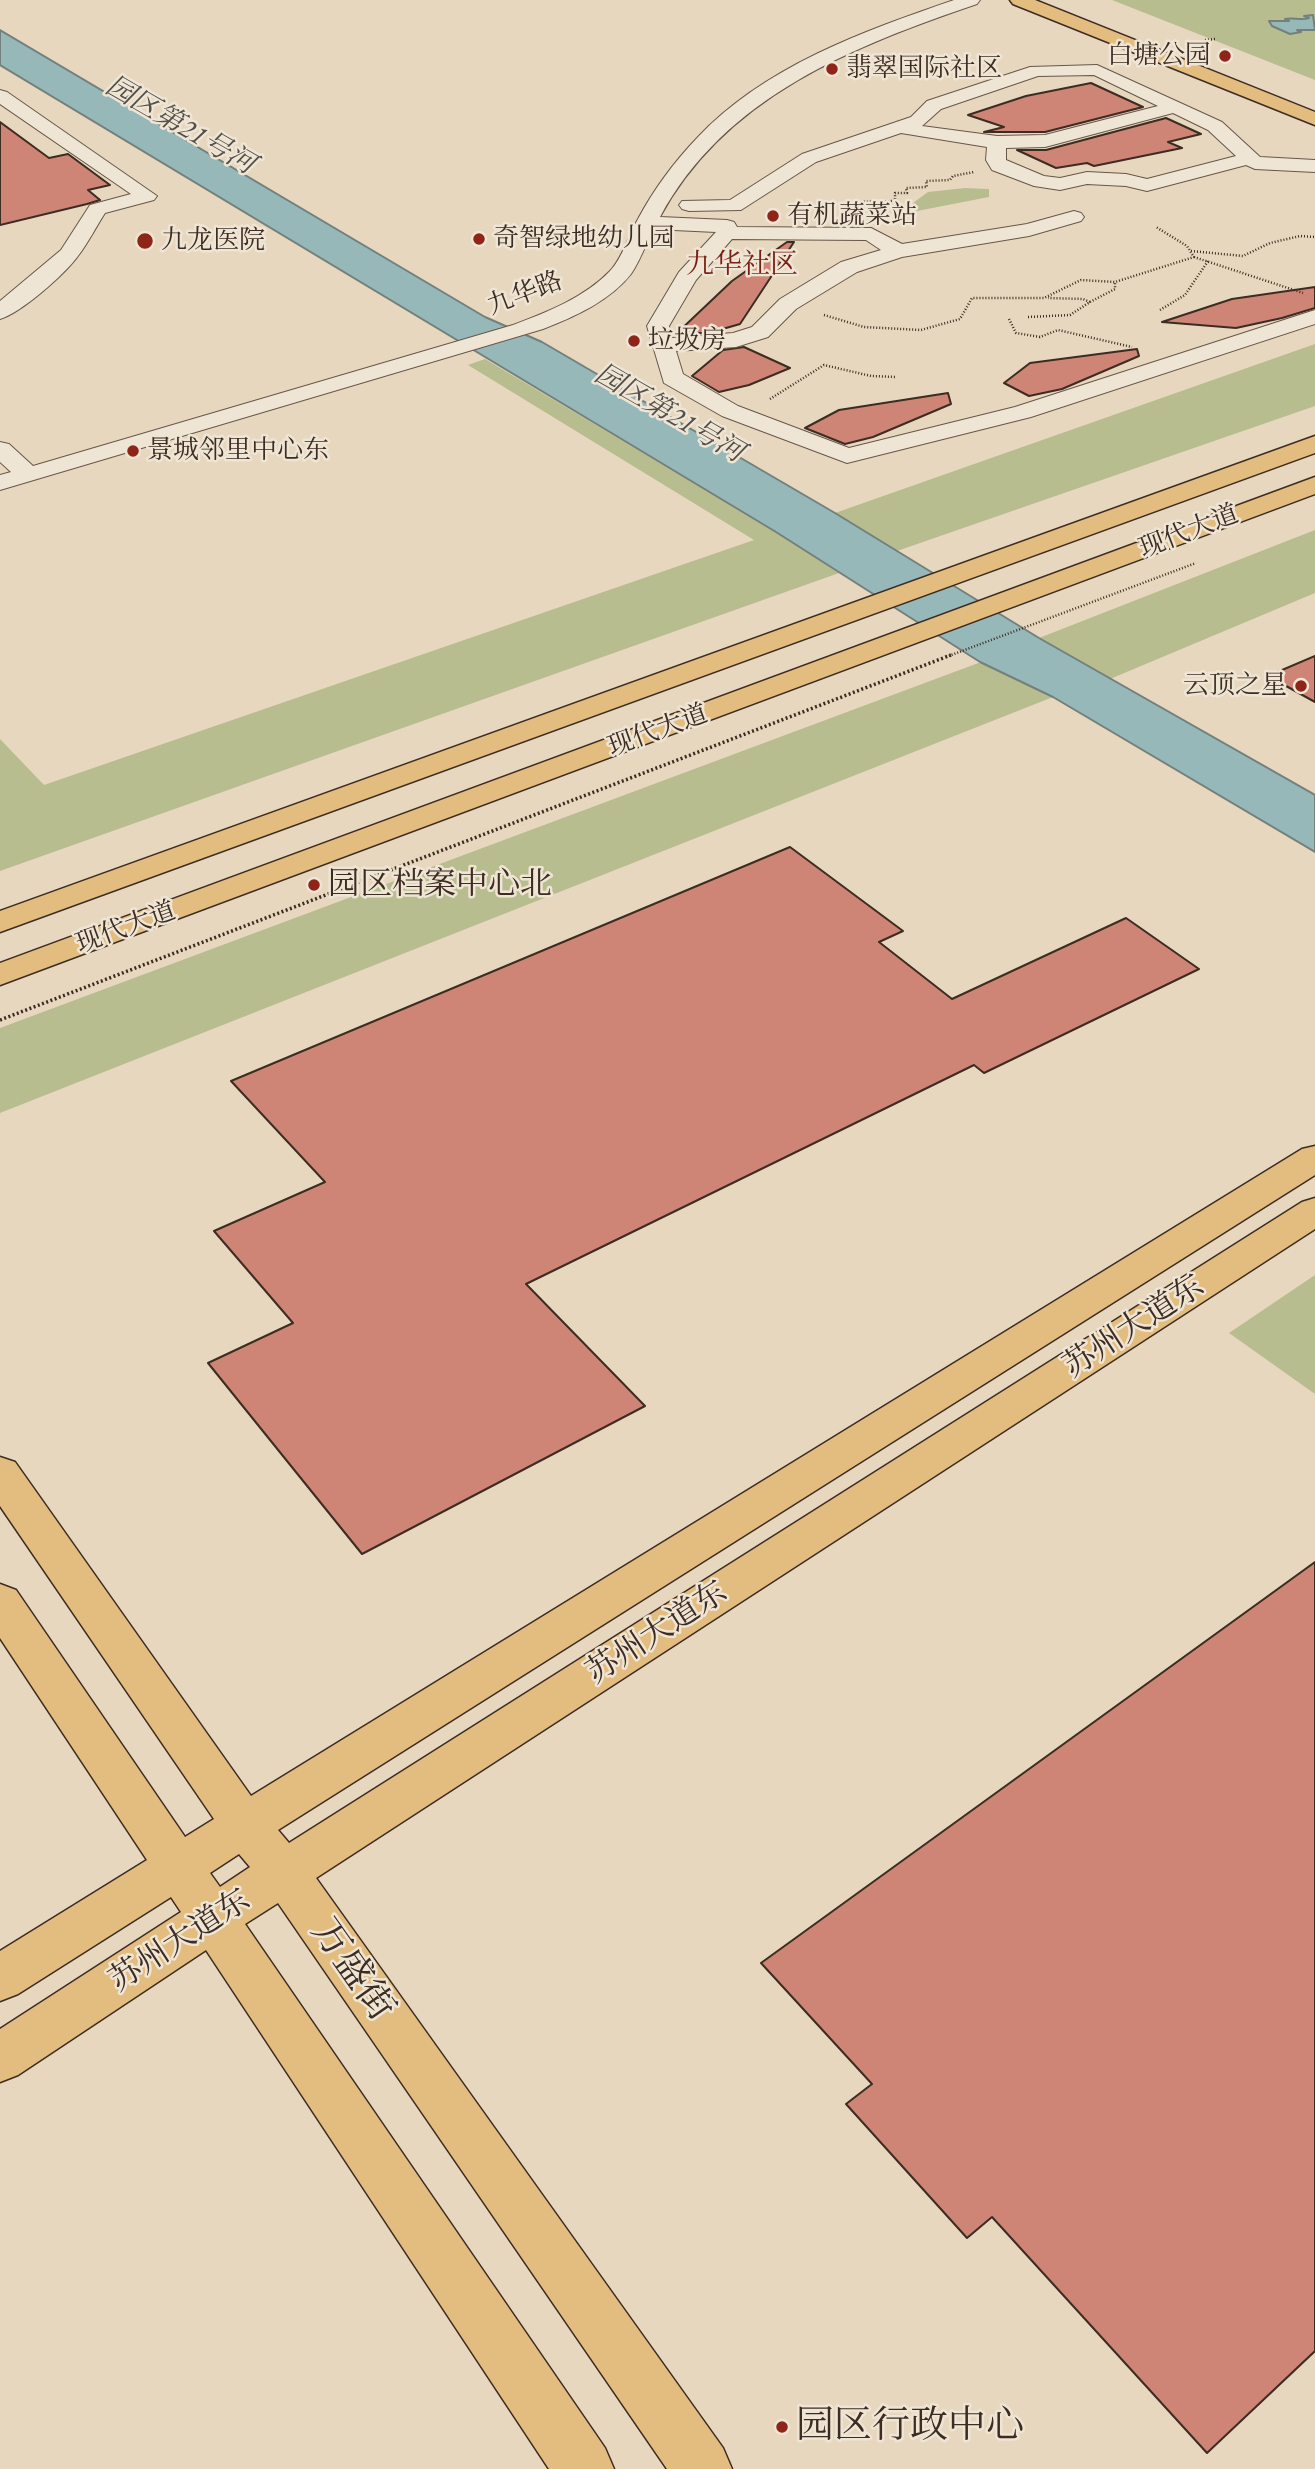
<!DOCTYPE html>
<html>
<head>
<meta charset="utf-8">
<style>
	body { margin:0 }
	canvas { display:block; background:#e6d7be }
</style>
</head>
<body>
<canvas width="1315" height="2469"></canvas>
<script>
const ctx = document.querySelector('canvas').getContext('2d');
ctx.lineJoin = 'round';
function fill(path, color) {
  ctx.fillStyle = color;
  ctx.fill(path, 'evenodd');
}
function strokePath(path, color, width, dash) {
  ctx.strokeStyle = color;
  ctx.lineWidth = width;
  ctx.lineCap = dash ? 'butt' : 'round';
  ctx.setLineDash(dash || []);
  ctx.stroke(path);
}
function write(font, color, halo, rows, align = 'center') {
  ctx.font = font + ' "EB Garamond","Noto Serif SC",serif';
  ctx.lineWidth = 5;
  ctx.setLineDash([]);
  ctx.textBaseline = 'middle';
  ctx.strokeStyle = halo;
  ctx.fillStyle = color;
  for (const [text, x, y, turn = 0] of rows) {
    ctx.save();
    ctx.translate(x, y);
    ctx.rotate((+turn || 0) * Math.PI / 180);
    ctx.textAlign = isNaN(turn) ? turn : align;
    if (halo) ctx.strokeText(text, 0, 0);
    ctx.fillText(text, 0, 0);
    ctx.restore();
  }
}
const green = new Path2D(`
	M1112,0H1315V80Z
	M965,188L989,189V197L917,211L909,206L928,192Z
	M1315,344V406L897,551L835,513Z
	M485,359L776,532L839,573L0,871V739L44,785L754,540L468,365Z
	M1315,530V593L1110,679L1039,638Z
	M981,662L1053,697L0,1113V1028Z
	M1315,1275V1394L1229,1333Z`);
const water = new Path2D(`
	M1313,15L1315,30H1297L1301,32L1290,34L1272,26L1269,21H1289L1285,19C1294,17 1301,21 1309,18L1304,16Z
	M0,30L485,317L542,342L835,513L1039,638L1315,795V852L1053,697L980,662L776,532L0,65Z`);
const building = new Path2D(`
	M1091,83L1143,107L1045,132H984L1004,127L968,115L1026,96Z
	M1166,118L1201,134L1168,142L1182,148L1094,166L1087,163L1056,168L1017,150H1046Z
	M0,122L49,158L68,154L110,185L88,190L100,200L87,204L0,225Z
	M787,242H794L740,324L712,332L675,335L732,281Z
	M1315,287V308L1282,318L1236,328L1162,322L1232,299Z
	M744,347L790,368L749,385L719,392L692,376L723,350Z
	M1137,349L1139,356L1062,389L1029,396L1004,383L1030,363Z
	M948,393L951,404L873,437L845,444L805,428L839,410Z
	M1315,656V702L1268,676Z
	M790,847L903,931L879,942L952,999L1126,918L1199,969L984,1073L974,1065L526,1284L645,1406L362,1554L208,1363L293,1323L214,1231L325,1182L231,1081Z
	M1315,1562V2351L1207,2453L992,2217L967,2238L846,2104L872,2084L761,1963Z`);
const pathFar1 = new Path2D(`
	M1205,40L1215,39
	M848,208L855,202L895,201V193H907L906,188L927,187L926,181L950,180L953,176L974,172
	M1191,251L1243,256L1270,243L1300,236L1315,237
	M1194,257L1303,293
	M1090,302L1115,289V282
	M1160,310L1185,295L1208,261
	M824,315L864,327L921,330L960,319L972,298H1044L1081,280L1115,282L1194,257L1187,246L1156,227
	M1028,317L1070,315L1090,302L1083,299L1048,298
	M1009,319L1016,333L1040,337L1058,330L1132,347
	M770,399L824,365L871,376L896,377
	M946,657L1196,563`);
const path = new Path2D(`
	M0,1020L951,655`);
const minor = new Path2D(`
	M954,0H980L977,4C854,46 725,96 660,217L727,220L734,222L737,227L871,228L902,244L1027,224L1074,211L1081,213L1084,217L1081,221L1029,236L902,257L857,272L796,309L768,337L736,347L676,351L683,374L738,406L849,448L1015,407L1315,310V324L1031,417L847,463L722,416L664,383L647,326L679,272L716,232L653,229C646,244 640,261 631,274C610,301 574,317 543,329L0,490V475L11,472L0,462V442L9,444L33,466L513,325C547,312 584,298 610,271C623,257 629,235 638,219C654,189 674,162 698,137C765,66 864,31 954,0ZM732,239L866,240L881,250L841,262L780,299L752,327L733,333L672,338L669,326L696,280Z
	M1097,65L1222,122L1260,157L1315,160V172L1255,169L1246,165L1147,191L1126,186L1087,184L1060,190L1034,186L992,170L986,160L987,147L901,133L816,162L741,210L689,211L682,209L679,205L682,201L730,200L802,154L911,117L927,101L1030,67ZM1094,75L1158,106L1045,135L997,136L922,126L941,109L1038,76ZM1173,113L1208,130L1236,156L1147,179L1126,174L1087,172L1060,178L1044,176L1006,160V148L1045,147Z
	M0,90L7,92L157,196L154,200L105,213C96,227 88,243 78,256C65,274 21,313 0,319V301L61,250L90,205L131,194L0,104Z`);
const major = new Path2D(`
	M1010,0H1035L1315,112V125L1013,4Z
	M1315,436V453L0,932V911Z
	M1315,477V494L0,985V963Z
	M1315,1146V1175L278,1830L289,1843L1302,1202L1315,1198V1229L316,1878L723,2448L732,2469H667L278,1903L245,1924L605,2448L614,2469H549L206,1950L18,2075L0,2082V2029L181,1912L171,1897L18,1994L0,2001V1951L147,1860L0,1638V1584L16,1590L185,1837L214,1819L0,1506V1457L15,1462L251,1796L1302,1149ZM239,1854L250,1867L220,1887L210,1873Z`);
const markers = [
	[1225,56,7,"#8f2418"],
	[832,69,7,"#8f2418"],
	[773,216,7,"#8f2418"],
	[479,239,7,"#8f2418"],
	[145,241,9,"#8f2418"],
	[634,341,7,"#8f2418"],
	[133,451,7,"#8f2418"],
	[1301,686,7,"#8f2418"],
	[314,885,7,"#8f2418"],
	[782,2427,7,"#8f2418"]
];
const farPoinames = [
	["白塘公园",1211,56,"right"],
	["翡翠国际社区",846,69],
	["有机蔬菜站",787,216],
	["奇智绿地幼儿园",493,239],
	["九龙医院",161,241],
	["垃圾房",648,341],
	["景城邻里中心东",147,451],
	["云顶之星",1287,686,"right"]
];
const farStreetnames = [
	["九华路",525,294,-21],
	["现代大道",1189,532,-21],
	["现代大道",658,731,-20],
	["现代大道",126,928,-20]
];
const farWaternames = [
	["园区第21号河",180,126,30],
	["园区第21号河",669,414,30]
];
const farNeighbourhoodnames = [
	["九华社区",742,265]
];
const poiNames = [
	["园区档案中心北",328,885]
];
const streetNames = [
	["苏州大道东",1134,1327,-33],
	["苏州大道东",657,1633,-33],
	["苏州大道东",180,1941,-33]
];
const nearStreetnames = [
	["万盛街",352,1970,55]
];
const nearPoinames = [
	["园区行政中心",796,2427]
];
fill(green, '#b8bd8f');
fill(water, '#97b8b8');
strokePath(water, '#73807c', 2);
fill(building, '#cf8575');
strokePath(building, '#3d2c22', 2);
strokePath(minor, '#675749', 2);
strokePath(major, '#3d2c22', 3);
strokePath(pathFar1, '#3d2c22', 2.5, [1, 2]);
strokePath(path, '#3d2c22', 3.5, [2, 2.5]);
fill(minor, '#efe5d5');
fill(major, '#e3bc7f');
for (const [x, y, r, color] of markers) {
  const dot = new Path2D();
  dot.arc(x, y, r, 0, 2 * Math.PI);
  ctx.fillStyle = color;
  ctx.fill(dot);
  strokePath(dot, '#efe5d5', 2.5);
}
write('26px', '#3d2c22', '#efe5d5', farPoinames, 'left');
write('26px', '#3d2c22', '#efe5d5', farStreetnames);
write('italic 28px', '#544f48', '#efe5d5', farWaternames);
write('28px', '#7a1f14', '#efe5d5', farNeighbourhoodnames);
write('32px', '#3d2c22', '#efe5d5', poiNames, 'left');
write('32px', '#3d2c22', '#efe5d5', streetNames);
write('38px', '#3d2c22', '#efe5d5', nearStreetnames);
write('38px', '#3d2c22', '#efe5d5', nearPoinames, 'left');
</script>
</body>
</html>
